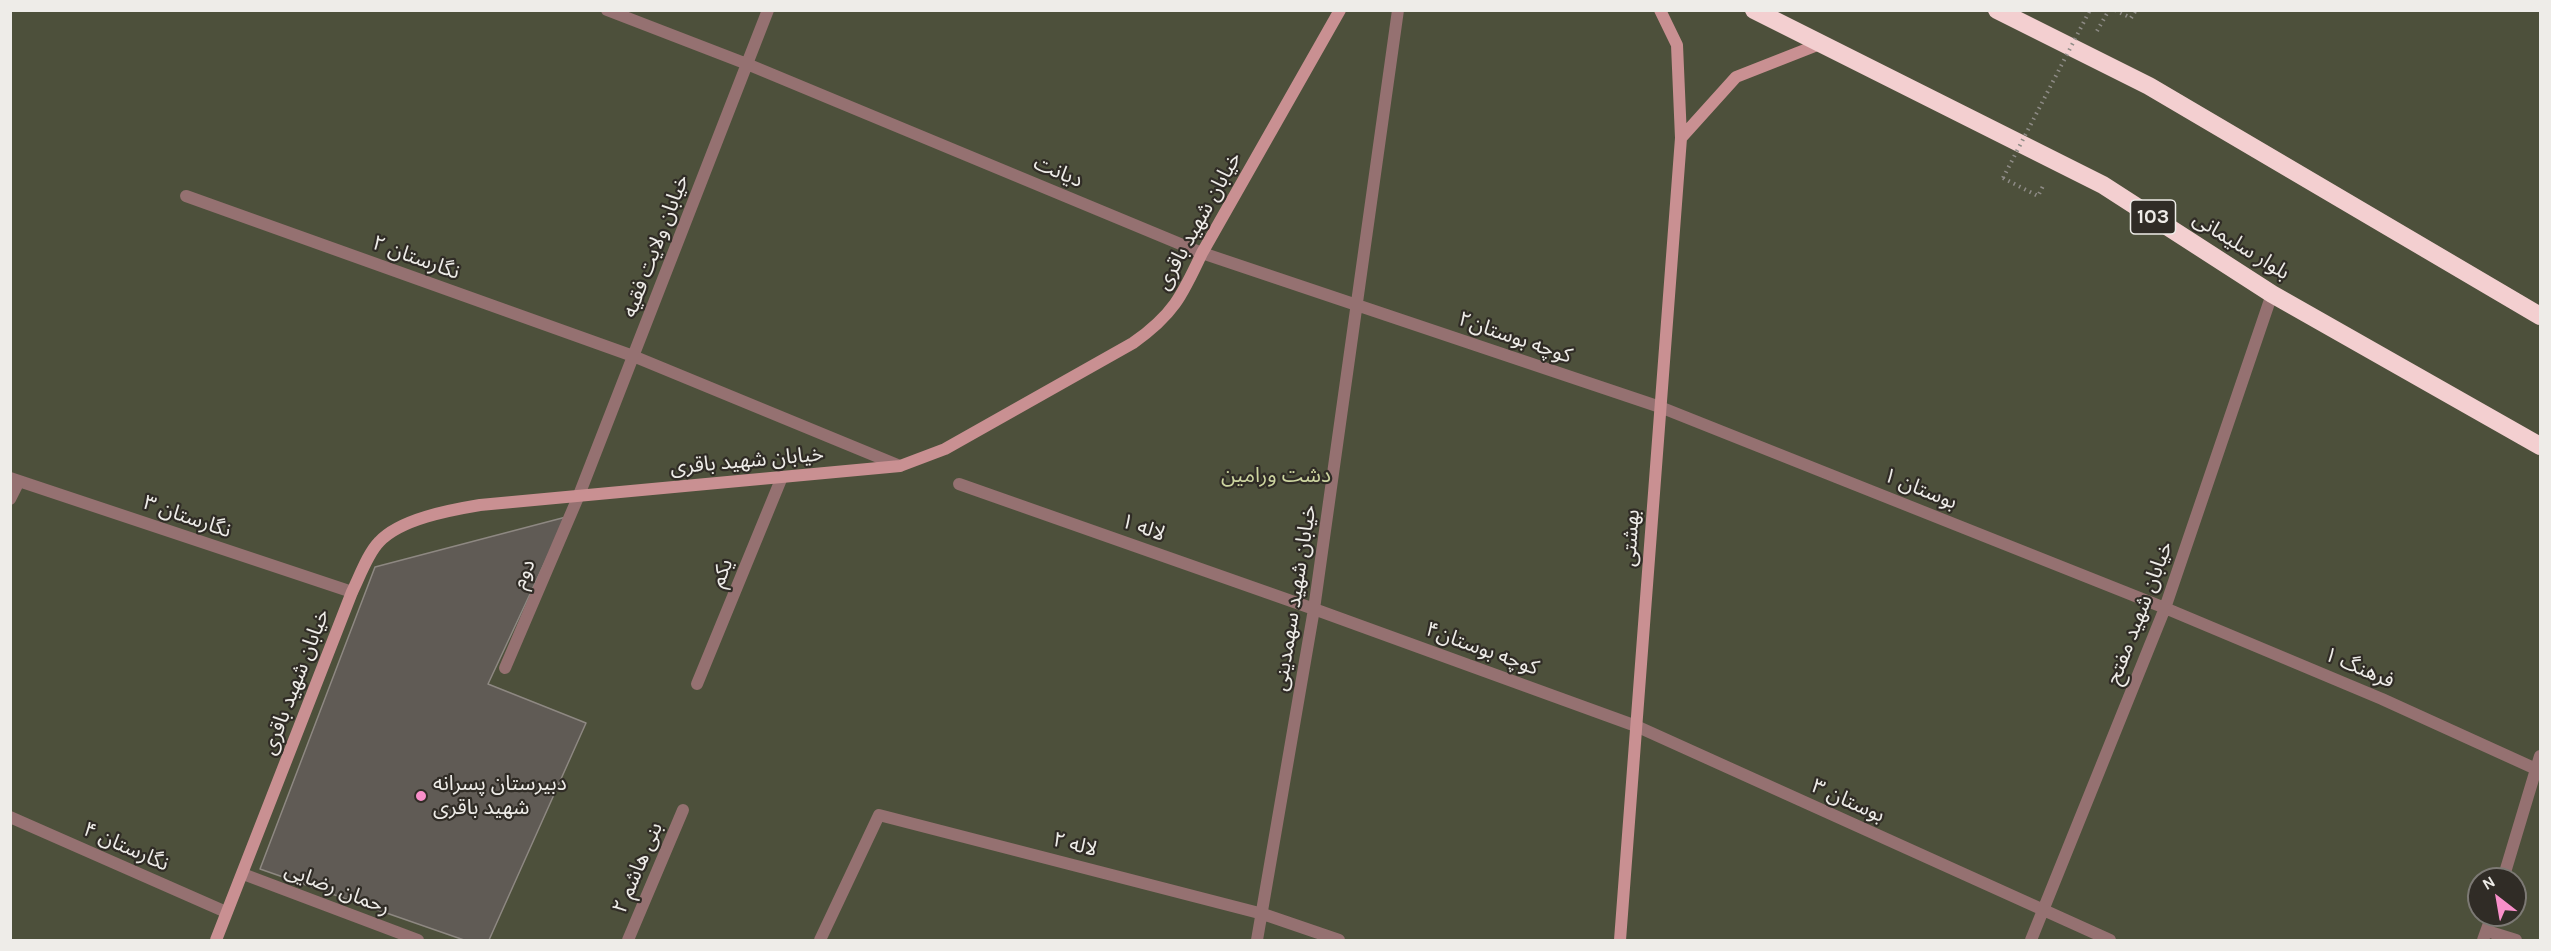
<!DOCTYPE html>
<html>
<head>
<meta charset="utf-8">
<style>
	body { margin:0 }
	#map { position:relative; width:2551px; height:951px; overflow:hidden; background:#3a3630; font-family:Karla,sans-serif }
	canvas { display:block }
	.frame { position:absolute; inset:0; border:12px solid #eeece8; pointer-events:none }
	.north { position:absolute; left:2467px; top:867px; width:60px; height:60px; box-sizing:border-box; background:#302c26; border:2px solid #7c7974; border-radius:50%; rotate:329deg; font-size:16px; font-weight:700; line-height:24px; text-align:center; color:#eeece8 }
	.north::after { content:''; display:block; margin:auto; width:21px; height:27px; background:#f98fca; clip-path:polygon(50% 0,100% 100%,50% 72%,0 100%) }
</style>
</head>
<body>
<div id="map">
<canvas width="2551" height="951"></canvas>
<div class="frame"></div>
<div class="north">N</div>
</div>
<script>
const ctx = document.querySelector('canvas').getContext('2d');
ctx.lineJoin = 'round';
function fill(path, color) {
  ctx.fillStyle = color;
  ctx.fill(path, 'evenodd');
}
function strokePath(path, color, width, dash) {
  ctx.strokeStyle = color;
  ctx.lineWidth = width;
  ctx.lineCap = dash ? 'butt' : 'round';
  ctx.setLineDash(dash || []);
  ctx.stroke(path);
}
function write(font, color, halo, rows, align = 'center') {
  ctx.font = font + ' Karla,"Noto Sans Arabic",sans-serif';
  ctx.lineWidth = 4.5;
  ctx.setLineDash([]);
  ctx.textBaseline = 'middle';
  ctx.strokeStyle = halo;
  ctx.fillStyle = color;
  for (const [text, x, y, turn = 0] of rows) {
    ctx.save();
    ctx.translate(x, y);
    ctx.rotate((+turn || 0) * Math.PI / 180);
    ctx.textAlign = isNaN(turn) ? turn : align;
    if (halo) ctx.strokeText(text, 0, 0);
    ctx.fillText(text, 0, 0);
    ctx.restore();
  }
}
const green = new Path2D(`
	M10,11H2540V940H11ZM2479,879H2515V915H2479Z`);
const building = new Path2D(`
	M566,517L488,684L586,723L489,940H464L260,869L375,567Z`);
const path = new Path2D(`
	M2115,10L2131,18L2136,10
	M2097,31L2109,10
	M2003,178L2038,196L2043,186`);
const street = new Path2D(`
	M607,10L747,64L1202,253L1660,407L2165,608L2382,699L2536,769
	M186,196L633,356L900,466
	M10,478L352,592
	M959,484L1314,609L1636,726L2110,940
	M10,499L19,481
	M505,668L579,495L768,10
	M697,684L782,477
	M10,817L226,912
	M243,874L418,940
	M2503,879L2540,756
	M2487,931L2516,940
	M628,940L683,810
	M820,940L879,815L1263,914L1339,940
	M1257,940L1314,609L1398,10
	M2031,940L2165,608L2272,294
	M2483,940L2492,915`);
const secondary = new Path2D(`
	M1681,138L1736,77L1820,44
	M216,940L352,592C359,578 368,553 379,542C400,519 450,510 480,505L900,466L945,449L1133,343C1173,315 1182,296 1202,253L1340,10
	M1620,940L1681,138L1677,45L1660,10`);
const highway = new Path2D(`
	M1754,10L2103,185L2272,294L2540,446
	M1997,10L2149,86L2540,316`);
const pathBridge = new Path2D(`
	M2003,178L2090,10`);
const markers = [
	[421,796,6,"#f98fca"]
];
const shields = [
	[2153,217,45]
];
const shieldNames = [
	["103",2153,217]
];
const streetNames = [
	["دیانت",1058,172,23],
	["خیابان شهید باقری",1199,221,-61],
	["خیابان ولایت فقیه",656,246,-69],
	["بلوار سلیمانی",2241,246,32],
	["نگارستان ۲",416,258,20],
	["کوچه بوستان۲",1515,338,19],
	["خیابان شهید باقری",747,461,-5],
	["بوستان ۱",1920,489,22],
	["نگارستان ۳",187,517,19],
	["لاله ۱",1143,528,19],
	["بهشتی",1631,538,-86],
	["یکم",722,573,-68],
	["دوم",524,574,-67],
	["خیابان شهید سهمدینی",1295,598,-81],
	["خیابان شهید مفتح",2140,613,-69],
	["کوچه بوستان۴",1482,649,20],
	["فرهنگ ۱",2359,668,23],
	["خیابان شهید باقری",296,682,-69],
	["بوستان ۳",1848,801,24],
	["لاله ۲",1075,845,14],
	["نگارستان ۴",126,847,24],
	["بنی هاشم ۲",638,868,-67],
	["رحمان رضایی",337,889,21]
];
const parkNames = [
	["دشت ورامین",1276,476]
];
const poiNames = [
	["دبیرستان پسرانه",433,784],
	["شهید باقری",433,808]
];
fill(green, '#4d503b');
fill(building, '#605b55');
strokePath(building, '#8e8882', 1.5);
strokePath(path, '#8e8b86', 4, [1.5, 4.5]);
strokePath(street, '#957171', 12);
strokePath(secondary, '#c99092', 12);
strokePath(highway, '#f3cfd0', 18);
strokePath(pathBridge, '#8e8b86', 4, [1.5, 4.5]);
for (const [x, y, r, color] of markers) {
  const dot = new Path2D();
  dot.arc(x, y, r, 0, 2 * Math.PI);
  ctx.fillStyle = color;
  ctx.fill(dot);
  strokePath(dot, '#302c26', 2);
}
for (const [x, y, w] of shields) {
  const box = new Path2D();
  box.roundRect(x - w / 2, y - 17, w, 34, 4.5);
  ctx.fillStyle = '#302c26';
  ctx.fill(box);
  strokePath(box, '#eeece8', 1.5);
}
write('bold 20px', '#eeece8', null, shieldNames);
write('21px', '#eeece8', '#302c26', streetNames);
write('21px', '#cdd5a0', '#302c26', parkNames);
write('21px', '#eeece8', '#302c26', poiNames, 'left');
</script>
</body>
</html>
